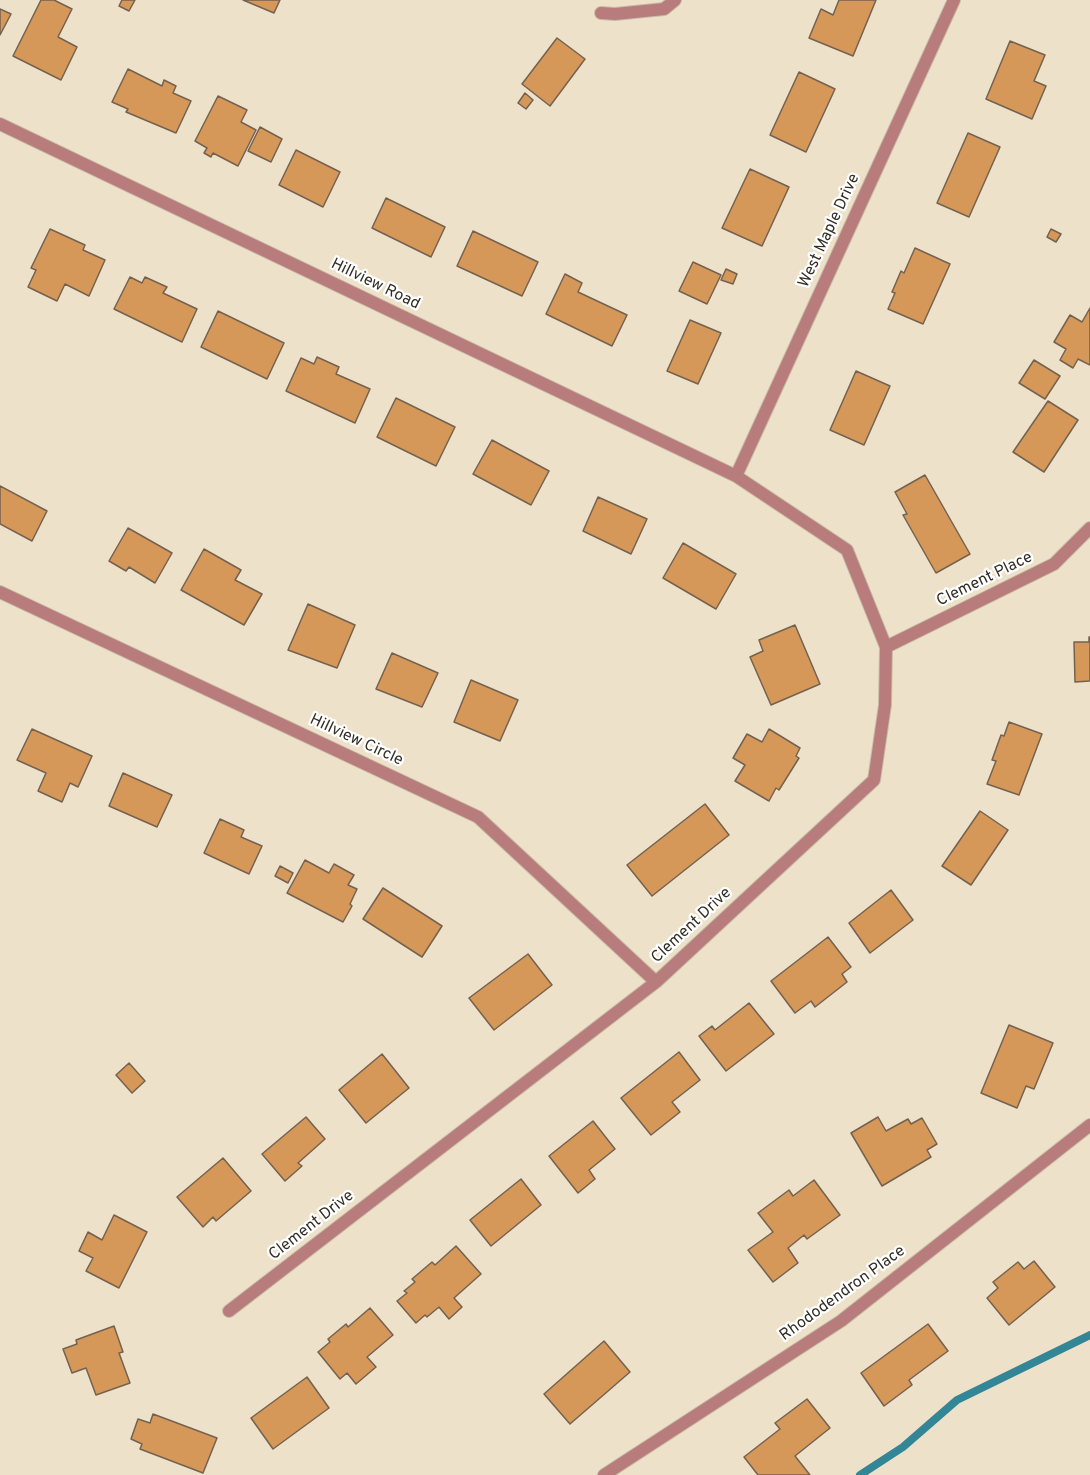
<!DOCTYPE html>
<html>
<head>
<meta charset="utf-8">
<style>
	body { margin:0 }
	canvas { display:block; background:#eee1c9 }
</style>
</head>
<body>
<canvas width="1090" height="1475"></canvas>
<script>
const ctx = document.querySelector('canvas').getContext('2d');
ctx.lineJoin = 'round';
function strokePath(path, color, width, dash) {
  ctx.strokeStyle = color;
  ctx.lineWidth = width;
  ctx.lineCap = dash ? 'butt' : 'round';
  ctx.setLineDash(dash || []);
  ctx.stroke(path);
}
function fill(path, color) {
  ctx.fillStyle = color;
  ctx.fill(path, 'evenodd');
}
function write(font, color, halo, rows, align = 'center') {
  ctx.font = font + ' Overpass,sans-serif';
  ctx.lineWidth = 4.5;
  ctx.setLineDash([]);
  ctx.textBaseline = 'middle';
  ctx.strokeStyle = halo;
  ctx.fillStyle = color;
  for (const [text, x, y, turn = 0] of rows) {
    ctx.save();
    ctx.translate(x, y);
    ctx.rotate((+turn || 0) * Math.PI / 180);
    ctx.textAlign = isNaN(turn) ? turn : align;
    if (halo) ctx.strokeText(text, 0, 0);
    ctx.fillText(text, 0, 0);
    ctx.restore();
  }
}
const stream = new Path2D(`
	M860,1475L903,1447L957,1400L1090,1335`);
const building = new Path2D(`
	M41,0H54L72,9L58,37L77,47L61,80L13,56Z
	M122,0H135L129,11L119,6Z
	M243,0H280L274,13Z
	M839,0H876L853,56L809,38L821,9L833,15Z
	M0,9L11,14L0,35Z
	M557,38L585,59L550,106L522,84Z
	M1010,41L1045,55L1034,81L1046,86L1032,119L986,99Z
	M128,69L162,86L164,80L176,86L173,93L191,101L176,133L126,112L128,109L112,102Z
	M799,72L835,89L806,152L770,135Z
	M525,93L533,100L526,109L518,103Z
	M218,96L247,110L241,122L256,130L238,166L213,153L211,157L204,153L207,148L195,141Z
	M260,127L282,139L271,162L248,151Z
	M968,133L1000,147L969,217L937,203Z
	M296,150L340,172L323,207L279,185Z
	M750,169L789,187L762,246L722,228Z
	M386,198L445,227L431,257L372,228Z
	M50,229L85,245L83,250L105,260L89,296L65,284L57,301L28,287L36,270L31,268Z
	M1051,229L1061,234L1056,242L1047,237Z
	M473,231L538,262L522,296L457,266Z
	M915,248L950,264L923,324L888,309L895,293L892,292L901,271L904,273Z
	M693,262L721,275L707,304L679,291Z
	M726,269L737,274L733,284L721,280Z
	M565,274L582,283L578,292L627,315L612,346L546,314Z
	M130,277L142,283L145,277L167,287L163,293L197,309L182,342L114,309Z
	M1090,308V365L1078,359L1073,368L1060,360L1066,349L1054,342L1070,315L1082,322Z
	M218,311L284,343L267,379L201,347Z
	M690,320L721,333L698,384L667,371Z
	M317,357L339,367L336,374L370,389L355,423L286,391L301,358L314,364Z
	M1034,360L1060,376L1045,399L1019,383Z
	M856,371L890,386L864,445L830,430Z
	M396,398L455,427L436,466L377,437Z
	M1048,401L1078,420L1044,472L1013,452Z
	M492,440L549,471L531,505L473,474Z
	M925,475L970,554L936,573L903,515L907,514L895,492Z
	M0,486L47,511L32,541L0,524Z
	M598,497L647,519L631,554L583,531Z
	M128,528L172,553L155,583L129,567L126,571L109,561Z
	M683,543L736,574L716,609L663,578Z
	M204,549L241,570L235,580L262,594L244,625L181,590Z
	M308,604L355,625L337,668L288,650Z
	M795,625L820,684L771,705L750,657L763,651L759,640Z
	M1089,637H1090V681L1075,682L1074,642H1089Z
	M392,653L438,673L422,707L376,689Z
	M471,680L518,700L500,741L454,722Z
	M1009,722L1042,734L1019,795L987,784L996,761L992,760L1001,735L1004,736Z
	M32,729L92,756L78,787L70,783L62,802L38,791L46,773L17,760Z
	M769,729L800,748L796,756L799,758L779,790L776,788L769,801L735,781L745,765L733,758L747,734L762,742Z
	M123,773L172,795L157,827L109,806Z
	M705,804L729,835L652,896L627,865Z
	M980,811L1008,830L971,885L942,866Z
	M220,819L244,830L241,837L262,846L249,874L204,853Z
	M305,860L329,873L334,864L354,875L348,885L357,889L350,904L352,906L343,922L287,893Z
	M280,866L293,873L288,883L275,876Z
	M383,888L442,926L422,957L363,919Z
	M891,890L913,920L870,953L849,923Z
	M828,937L851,967L842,974L847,982L815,1007L811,1001L795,1013L771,981Z
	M528,954L552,985L494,1030L469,998Z
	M749,1003L774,1034L726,1071L699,1036L712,1026L715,1030Z
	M1009,1025L1053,1043L1034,1089L1026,1086L1017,1108L981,1093Z
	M679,1052L700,1080L672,1102L680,1112L651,1135L621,1098Z
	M382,1054L409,1088L366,1123L339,1090Z
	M129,1063L145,1081L132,1093L116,1075Z
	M306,1117L325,1139L298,1163L302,1166L285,1181L262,1154Z
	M878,1117L886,1131L908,1119L911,1124L922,1118L937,1144L927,1150L931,1157L882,1186L851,1133Z
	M593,1121L615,1149L589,1170L595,1179L578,1193L549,1156Z
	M223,1158L251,1191L216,1221L213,1217L203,1227L177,1197Z
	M521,1179L541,1205L491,1246L470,1220Z
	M814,1180L840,1215L807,1239L804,1235L788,1248L798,1263L773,1282L748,1250L773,1232L758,1213L789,1190L793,1196Z
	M114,1215L147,1232L119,1288L86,1271L93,1258L79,1251L88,1232L102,1240Z
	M456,1246L481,1274L454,1298L462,1307L449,1319L439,1307L427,1317L425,1315L416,1323L397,1301L407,1293L404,1291L415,1282L412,1279L432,1262L435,1265Z
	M1034,1261L1055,1287L1009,1325L987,1298L998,1288L993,1282L1018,1262L1024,1269Z
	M370,1308L393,1335L367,1357L376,1367L356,1384L347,1373L340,1379L318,1352L330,1342L328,1339L346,1324L348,1327Z
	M928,1324L948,1351L909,1380L912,1385L884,1406L861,1373Z
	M114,1326L123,1352L119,1353L130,1383L96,1395L86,1368L72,1373L63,1349L77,1344L76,1340Z
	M604,1341L630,1372L570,1424L544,1394Z
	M307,1377L329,1408L273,1449L251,1418Z
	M807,1399L830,1428L795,1456L810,1475H758L744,1457L780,1429L775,1423Z
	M153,1414L217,1438L203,1473L140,1449L142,1444L131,1439L138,1419L150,1423Z`);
const lane = new Path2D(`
	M601,13L615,14L664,9L675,0`);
const street = new Path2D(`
	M0,124L736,476L847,550L886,647L885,705L874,780L656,982L229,1311
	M736,476L954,0
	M0,592L478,817L656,982
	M886,647L1054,564L1090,528
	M604,1475L841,1321L1090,1125`);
const streetNames = [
	["West Maple Drive",830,231,-65],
	["Hillview Road",375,285,26],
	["Clement Place",985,580,-26],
	["Hillview Circle",356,741,25],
	["Clement Drive",692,926,-43],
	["Clement Drive",312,1226,-38],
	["Rhododendron Place",843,1294,-36]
];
strokePath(stream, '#328696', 8);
fill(building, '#d69859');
strokePath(building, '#746251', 1.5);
strokePath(lane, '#c9bda8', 14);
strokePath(street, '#c9bda8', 14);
strokePath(lane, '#b87c7d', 12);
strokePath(street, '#b87c7d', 12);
write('16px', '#332e25', '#fff', streetNames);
</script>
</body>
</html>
